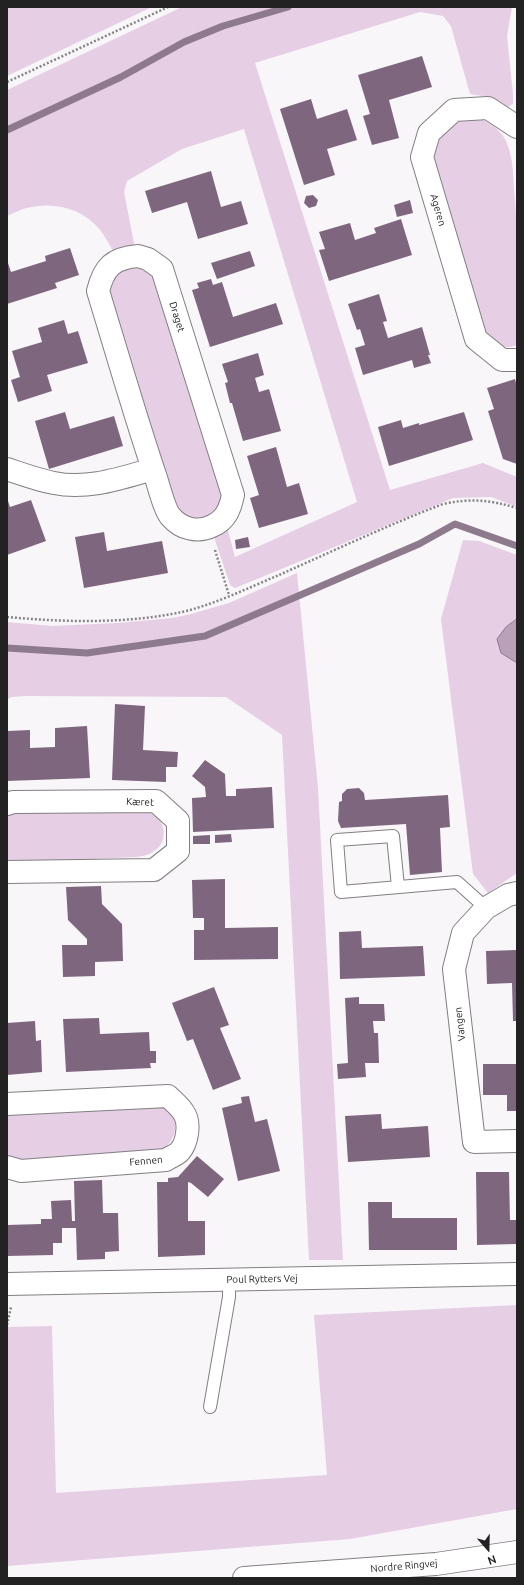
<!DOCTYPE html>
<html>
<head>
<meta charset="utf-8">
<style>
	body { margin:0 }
	#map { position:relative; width:524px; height:1585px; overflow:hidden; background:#f9f6f9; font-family:Ubuntu,sans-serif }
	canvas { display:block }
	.frame { position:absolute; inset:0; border:8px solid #232223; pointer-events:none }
	.north { position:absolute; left:468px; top:1529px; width:40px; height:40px; -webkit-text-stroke:3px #fff; paint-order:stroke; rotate:160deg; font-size:11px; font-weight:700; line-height:16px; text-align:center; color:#232223 }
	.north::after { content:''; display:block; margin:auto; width:14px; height:18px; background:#232223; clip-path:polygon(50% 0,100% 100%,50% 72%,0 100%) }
</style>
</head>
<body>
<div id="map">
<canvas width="524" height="1585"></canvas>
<div class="frame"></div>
<div class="north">N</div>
</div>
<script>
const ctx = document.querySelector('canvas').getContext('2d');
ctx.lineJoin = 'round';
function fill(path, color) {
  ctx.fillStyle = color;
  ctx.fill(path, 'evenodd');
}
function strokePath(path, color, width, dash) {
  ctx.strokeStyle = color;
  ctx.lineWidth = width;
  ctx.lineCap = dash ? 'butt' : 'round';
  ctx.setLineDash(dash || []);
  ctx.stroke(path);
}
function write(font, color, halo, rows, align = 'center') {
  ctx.font = font + ' Ubuntu,sans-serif';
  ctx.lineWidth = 3;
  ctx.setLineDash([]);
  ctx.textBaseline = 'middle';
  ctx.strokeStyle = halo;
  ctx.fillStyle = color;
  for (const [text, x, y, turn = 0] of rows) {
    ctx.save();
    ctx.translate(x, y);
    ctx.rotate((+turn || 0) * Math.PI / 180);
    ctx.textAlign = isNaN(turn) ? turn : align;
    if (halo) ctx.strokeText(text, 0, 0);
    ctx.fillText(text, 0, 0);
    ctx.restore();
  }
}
const green = new Path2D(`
	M7,7H152L7,76Z
	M182,7H512L507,36L513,94V104L508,107L489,97L470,94L451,26L443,16L420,12L255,63L390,490L483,463L517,477V507L491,497L453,498L245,584L235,588L230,585L213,534L227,527L235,557L357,502L244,129L182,149L127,181L124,192L135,248L113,251C109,244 105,236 100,230C83,208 53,201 27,208C20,209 13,214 7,216V90Z
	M474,116C487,121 499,127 506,141C513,156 513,174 514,189C519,241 517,293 517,345C507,349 498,347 488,343L426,157L454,117Z
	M142,266L156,278L221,489L222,502L217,512L200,522L178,517L108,299L111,275L122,269Z
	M463,540L479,541L517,555V619L506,627L501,653L517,663V873L488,893L473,874L441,619Z
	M297,573L318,788L343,1260H309L282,735L226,697L26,696L11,697L7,700V622L52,626L117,623L172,618L191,614L229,603Z
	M154,811C165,824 170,843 151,853C147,856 140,856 136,857L7,863V812Z
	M149,1104C154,1105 163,1106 167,1109C182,1120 175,1140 163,1150L18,1160L7,1157V1111Z
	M517,1305V1509L350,1539L7,1566V1327L52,1326L56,1493L327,1475L314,1315Z`);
const water = new Path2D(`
	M517,619V663L501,653L497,639L506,627Z`);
const stream = new Path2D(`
	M7,130L121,77L184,42L223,26L288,7
	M7,648L87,653L205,636L419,544L455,524L517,546`);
const building = new Path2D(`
	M422,56L432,87L389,100L399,138L372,145L363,116L370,114L358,75Z
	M311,99L317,119L347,109L357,140L327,149L335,175L304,185L280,109Z
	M211,171L221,207L241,201L248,224L198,239L187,202L152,213L145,191Z
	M313,195L318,200L316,206L309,208L304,203L306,196Z
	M410,200L413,213L397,217L394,205Z
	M401,219L412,255L329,281L319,250L325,249L319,232L350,223L355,240L376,233L374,228Z
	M70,248L79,275L55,283L57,288L7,304V260L11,272L46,261L45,256Z
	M250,251L255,266L217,279L211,263Z
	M211,279L213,285L222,282L233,317L276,303L283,324L210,347L192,290L199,288L197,283Z
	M379,294L387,321L383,322L388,338L422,327L430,355H428L431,363L414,368L412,360L363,375L355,348L365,345L360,329L357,330L348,304Z
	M64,320L68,334L78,331L88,363L47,375L52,391L18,402L11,380L20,377L12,351L42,342L38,328Z
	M258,353L264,375L255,378L259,392L269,389L281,431L243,441L232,403H230L225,383L228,382L222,364Z
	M515,379L517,387V404H516L517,408V464L503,459L488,411L494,409L487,388Z
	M65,412L70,429L114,416L123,446L49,469L35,421Z
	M464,412L473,440L389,466L378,427L401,420L403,428L419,423V425Z
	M276,447L287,487L299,483L308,514L259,528L250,498L259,495L247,456Z
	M7,498L10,507L31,500L46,541L7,555Z
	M104,532L107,551L162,541L168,573L84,588L75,537Z
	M248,537L250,547L236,549L235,540Z
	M115,704L145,706L143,750L178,752L177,767H166V782L112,780Z
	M87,726L90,778L7,781V731L30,730V748L55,747V728Z
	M205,760L225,774L226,796H236V789L272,787L274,828L193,832L192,798L206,797L205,787L192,776Z
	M359,788L364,793L365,800L448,795L450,827L440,828L442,872L410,875L406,824L341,828L338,821L339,802L342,801V794L347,789Z
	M231,834L232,842L215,843V835Z
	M210,835V844H193V836Z
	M225,879V928L278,927V959L194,960V930H204V918H193L192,880Z
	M101,886L102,904L122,924L123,961L95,962V976L63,977L62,945H87V939L68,920L66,887Z
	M361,931L362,948L423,946L425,976L340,979L339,932Z
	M517,950V1021H513L512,983L487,984L486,951Z
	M214,987L229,1025L220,1028L241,1079L213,1090L193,1039L187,1041L172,1003Z
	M359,997V1004H384L385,1021H373L374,1033H378L379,1063H365L366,1077L338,1079L337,1064L348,1063L345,998Z
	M99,1018L100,1034L149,1032L150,1051H156V1063H150L151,1068L66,1072L63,1019Z
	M35,1021L36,1041L41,1040L42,1072L7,1075V1023Z
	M483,1064H517V1111H507V1095H483Z
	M249,1096L255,1122L267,1119L280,1171L238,1181L222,1108L242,1103L241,1097Z
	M381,1114L382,1129L428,1126L430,1157L348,1162L345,1116Z
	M197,1156L224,1179L208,1197L191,1183L188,1182V1221H205V1255L158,1257L157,1182H168V1178L178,1177Z
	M476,1172H509L510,1220H517V1244L477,1245Z
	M102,1180L103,1213H118L119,1251L105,1252V1259L77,1260L76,1228H62V1243H53V1255L7,1256V1225L41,1224V1219H52L51,1201L71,1200L72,1221H75L74,1181Z
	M368,1202H392V1218H457V1250H369Z`);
const path = new Path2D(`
	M7,82L168,7
	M215,550L229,595
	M7,617C63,622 121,624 177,613C209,607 248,588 279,575C333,551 388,525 443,504C471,498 490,500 517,508
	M7,1325L11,1307`);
const service = new Path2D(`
	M398,887L393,836L337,840L341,892L457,882L486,908
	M210,1407L229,1297V1280`);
const minor = new Path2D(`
	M517,127L488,108L454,110L429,133L422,157L476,339L502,360H517
	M138,256L148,259L162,269L233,495C230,509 226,520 212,526C198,533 181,529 171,517C165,511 159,487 156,478C135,416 117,353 98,291C104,267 113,258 138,256Z
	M7,469C22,474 38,480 54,483C88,490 121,478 153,469
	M7,804L13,802L156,801L178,821V851L154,870L7,872
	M517,893L508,895L486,908L463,933L454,969L474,1142L517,1141
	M7,1104L168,1096C174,1102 181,1107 185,1115C190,1125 187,1143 180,1151C177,1155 170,1157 166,1160L21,1171L7,1167
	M7,1284L517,1274`);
const secondary = new Path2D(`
	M244,1578L436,1564L517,1552`);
const streetNames = [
	["Ageren",438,210,74],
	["Draget",177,317,73],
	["Kæret",140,802,2],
	["Vangen",460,1024,-97],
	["Fennen",146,1161,-5],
	["Poul Rytters Vej",262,1279,-1],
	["Nordre Ringvej",404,1566,-5]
];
fill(green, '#e6cee5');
fill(water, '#bba0ba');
strokePath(water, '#8d7a8d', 1);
strokePath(stream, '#8d7a8d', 7);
fill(building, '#7e667e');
strokePath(service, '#827f82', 14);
strokePath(minor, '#827f82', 24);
strokePath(secondary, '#827f82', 24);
strokePath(path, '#868486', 2.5, [2, 2]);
strokePath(service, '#fff', 12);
strokePath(minor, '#fff', 22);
strokePath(secondary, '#fff', 22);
write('10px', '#232223', '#fff', streetNames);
</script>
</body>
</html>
